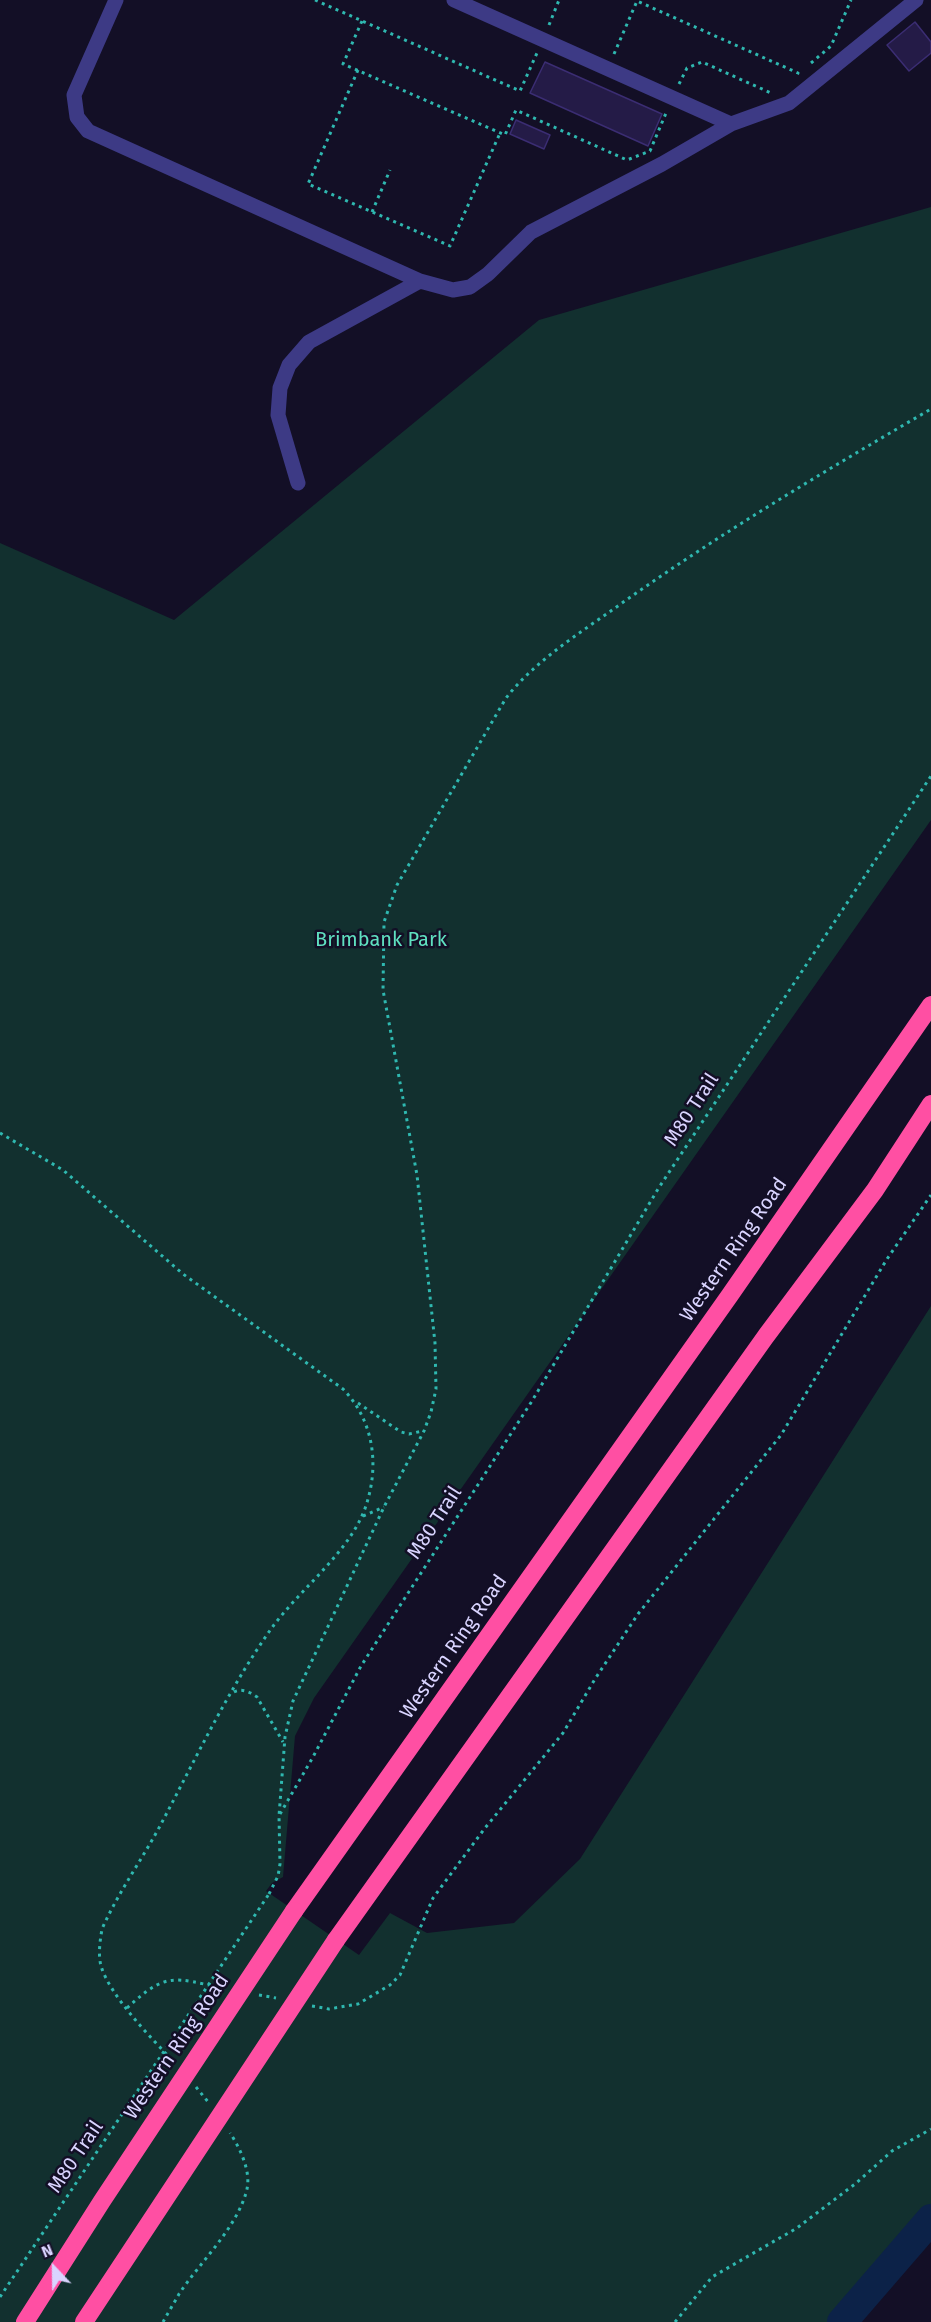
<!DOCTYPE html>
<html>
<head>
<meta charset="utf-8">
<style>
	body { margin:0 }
	#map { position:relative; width:931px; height:2322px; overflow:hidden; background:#130f26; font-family:"Fira Sans",sans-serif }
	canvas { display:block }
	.north { position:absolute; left:24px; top:2238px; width:60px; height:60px; -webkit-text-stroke:4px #130f26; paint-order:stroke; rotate:338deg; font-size:16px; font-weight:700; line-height:24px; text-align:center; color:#d9d4ff }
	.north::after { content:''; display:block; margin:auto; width:21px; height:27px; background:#d9d4ff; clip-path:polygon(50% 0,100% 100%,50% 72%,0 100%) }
</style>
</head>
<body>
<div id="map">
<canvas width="931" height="2322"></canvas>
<div class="north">N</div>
</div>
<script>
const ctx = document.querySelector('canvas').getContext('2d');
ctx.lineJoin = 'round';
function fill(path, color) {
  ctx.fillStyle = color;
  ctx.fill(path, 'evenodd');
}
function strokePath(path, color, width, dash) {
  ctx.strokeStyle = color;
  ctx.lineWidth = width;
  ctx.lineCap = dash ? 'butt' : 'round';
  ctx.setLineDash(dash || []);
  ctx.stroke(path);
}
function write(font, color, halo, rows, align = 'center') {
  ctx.font = font + ' "Fira Sans",sans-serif';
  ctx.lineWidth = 5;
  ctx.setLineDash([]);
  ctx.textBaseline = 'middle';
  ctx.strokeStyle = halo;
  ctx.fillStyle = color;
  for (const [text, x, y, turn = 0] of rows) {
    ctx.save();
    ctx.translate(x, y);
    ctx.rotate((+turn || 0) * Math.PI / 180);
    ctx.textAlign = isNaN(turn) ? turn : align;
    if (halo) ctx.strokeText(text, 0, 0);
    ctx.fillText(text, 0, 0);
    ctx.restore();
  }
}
const green = new Path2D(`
	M931,207V820L314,1698L295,1736L283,1877L272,1883L266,1891L359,1955L390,1913L427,1933L514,1923L580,1859L931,1306V2219L842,2322H0V543L174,620L539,320Z`);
const river = new Path2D(`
	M842,2322L931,2219`);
const building = new Path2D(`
	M915,22L931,42V53L909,71L887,45Z
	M545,62L662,114L648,146L530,93Z
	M516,120L550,135L544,149L510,134Z`);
const path = new Path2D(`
	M315,0L520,91L537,53
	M362,21L343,64L505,135L516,110L627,160L650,151L666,113L663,112
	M549,25L559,0
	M614,54L637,1L798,73L797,75
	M811,63L831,46L851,0
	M358,70L308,184L450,246L500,133
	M679,84L687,68L702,62L771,93
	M372,212L390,170
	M0,1133L63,1170L183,1274L343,1389C372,1419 379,1460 368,1499C355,1549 301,1587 271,1629C228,1690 195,1760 160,1826C141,1861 118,1893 102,1929C100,1941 98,1954 101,1966C110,1996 152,2039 174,2062
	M358,1403L401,1432L409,1434L422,1431
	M363,1516L384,1507
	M234,1692C242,1688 250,1692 257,1697L283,1742
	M280,1814L313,1757L361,1666L532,1401L658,1189L931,776
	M269,1894L278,1876L280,1864L279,1816L285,1737L293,1701L384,1507L424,1431L431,1412L436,1389L435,1343L417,1175L383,990L384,922L397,885L506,698C535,661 577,635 615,608C716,536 823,472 931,409
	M259,1995L276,1998
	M312,2006L329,2009L358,2004L390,1985L400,1975L433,1898L485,1828L563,1733L595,1679L638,1614L781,1435L887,1259L931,1195
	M127,2008C167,1971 173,1978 223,1988
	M196,2087L209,2103
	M163,2322C168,2313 174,2303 179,2294C200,2262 238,2227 247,2189C251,2171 240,2148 230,2133
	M675,2322L712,2277L797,2228L855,2184L892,2151L931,2129`);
const minor = new Path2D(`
	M116,0L74,95L77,117L88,131L420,281L453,290L470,287L488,274L531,232L662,164L731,124L789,103L916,0
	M454,0L731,124
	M298,483L278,415L280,388L289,365L309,342L420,281`);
const highway = new Path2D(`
	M294,1911L730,1295L931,1005
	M336,1940L766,1336L875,1190L931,1104`);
const pathBridge = new Path2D(`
	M0,2297L269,1894`);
const highwayBridge = new Path2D(`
	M25,2322L102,2201L294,1911
	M84,2322L336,1940`);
const parkNames = [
	["Brimbank Park",381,940]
];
const streetNames = [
	["M80 Trail",692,1110,-57],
	["Western Ring Road",734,1250,-55],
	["M80 Trail",435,1523,-57],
	["Western Ring Road",454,1647,-55],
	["Western Ring Road",177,2047,-56],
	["M80 Trail",76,2157,-56]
];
fill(green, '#12302f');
strokePath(river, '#0c2248', 30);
fill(building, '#241b47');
strokePath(building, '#3b2d73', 1.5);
strokePath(path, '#2fb8b0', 3, [3, 4.5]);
strokePath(minor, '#3d3a85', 15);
strokePath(highway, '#ff4fa3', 18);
strokePath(pathBridge, '#2fb8b0', 3, [3, 4.5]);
strokePath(highwayBridge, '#ff4fa3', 18);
write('20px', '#5fe0c0', '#130f26', parkNames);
write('20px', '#d9d4ff', '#130f26', streetNames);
</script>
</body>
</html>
